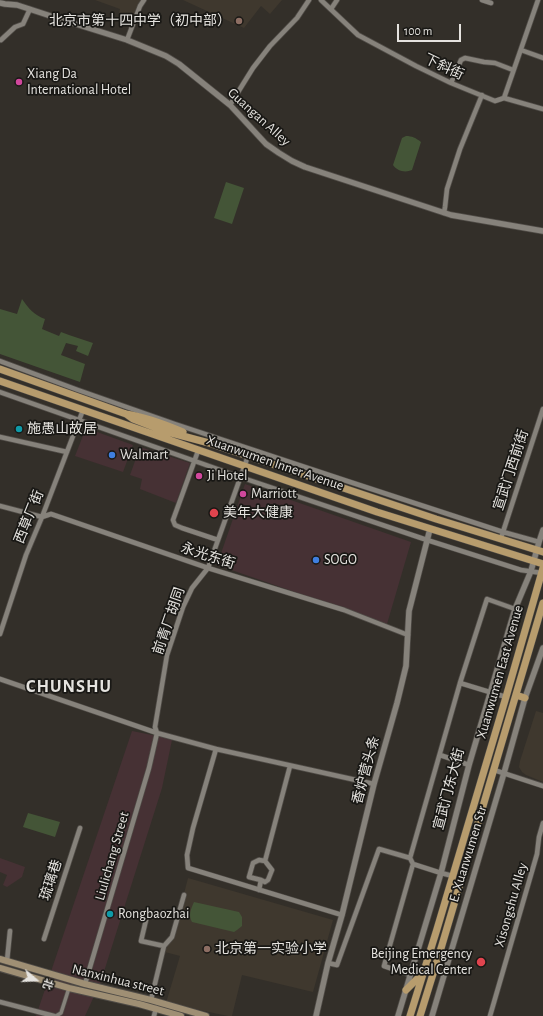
<!DOCTYPE html>
<html>
<head>
<meta charset="utf-8">
<style>
	body { margin:0 }
	#map { position:relative; width:543px; height:1016px; overflow:hidden; background:#332f29; font-family:"Alegreya Sans","Noto Sans SC",sans-serif }
	canvas { display:block }
	.north { position:absolute; left:16px; top:960px; width:40px; height:40px; -webkit-text-stroke:3px #191815; paint-order:stroke; rotate:109deg; font-size:11px; font-weight:700; line-height:16px; text-align:center; color:#e5e3df }
	.north::after { content:''; display:block; margin:auto; width:14px; height:18px; background:#e5e3df; clip-path:polygon(50% 0,100% 100%,50% 72%,0 100%) }
	.scale { position:absolute; left:397px; top:24px; width:64px; height:18px; box-sizing:border-box; border:2px solid #e5e3df; border-top:0; padding-left:5px; font-size:12px; line-height:14px; white-space:nowrap; color:#e5e3df; -webkit-text-stroke:3px #191815; paint-order:stroke }
</style>
</head>
<body>
<div id="map">
<canvas width="543" height="1016"></canvas>
<div class="north">北</div>
<div class="scale">100 m</div>
</div>
<script>
const ctx = document.querySelector('canvas').getContext('2d');
ctx.lineJoin = 'round';
function fill(path, color) {
  ctx.fillStyle = color;
  ctx.fill(path, 'evenodd');
}
function strokePath(path, color, width, dash) {
  ctx.strokeStyle = color;
  ctx.lineWidth = width;
  ctx.lineCap = dash ? 'butt' : 'round';
  ctx.setLineDash(dash || []);
  ctx.stroke(path);
}
function write(font, color, halo, rows, align = 'center') {
  ctx.font = font + ' "Alegreya Sans","Noto Sans SC",sans-serif';
  ctx.lineWidth = 3.5;
  ctx.setLineDash([]);
  ctx.textBaseline = 'middle';
  ctx.strokeStyle = halo;
  ctx.fillStyle = color;
  for (const [text, x, y, turn = 0] of rows) {
    ctx.save();
    ctx.translate(x, y);
    ctx.rotate((+turn || 0) * Math.PI / 180);
    ctx.textAlign = isNaN(turn) ? turn : align;
    if (halo) ctx.strokeText(text, 0, 0);
    ctx.fillText(text, 0, 0);
    ctx.restore();
  }
}
const commercial = new Path2D(`
	M86,428L133,445L123,472L75,456Z
	M140,447L190,463L176,503L140,489L142,479L130,475Z
	M245,484L411,542L387,624L217,565Z
	M132,731L162,737L172,740L162,788L101,981L85,1016H36Z
	M0,858L25,867L22,877L7,887L3,885L7,875L0,872Z`);
const built = new Path2D(`
	M95,0H143L134,19L119,13L120,9Z
	M183,0H282L270,14L261,6L244,28Z
	M536,711L543,713V782L526,775L522,772L519,767L520,761Z
	M188,878L333,920L313,992L242,975L232,1016H228L166,1003L180,956L165,952L167,946L172,940Z`);
const green = new Path2D(`
	M406,136C412,136 416,138 421,142L412,170C405,173 397,171 393,165L402,138Z
	M226,182L244,188L232,224L214,218Z
	M22,299C29,309 34,315 45,319L42,329L59,336L61,332L69,335L93,343L88,356L76,351L78,346L66,343L61,355L85,364L80,382L0,354V309L17,314Z
	M28,813L60,822L55,837L23,827Z
	M194,902L239,912L242,917V926L237,930L234,932L192,922C188,915 191,909 194,902Z`);
const pedestrian = new Path2D(`
	M56,1016L61,1013L69,988`);
const minor = new Path2D(`
	M321,0L358,35L416,66L451,83L495,101L504,98
	M482,0L491,3
	M331,9L337,0
	M1,40L15,27L23,24L30,9
	M127,40L140,6L144,0
	M521,50L543,58
	M451,83L461,60L465,58L484,62L495,63L513,70
	M504,98L538,0
	M504,98L543,109
	M230,105L253,68L270,46L297,18L309,0
	M444,213L445,207L447,189L460,149L482,95
	M0,361L78,390L175,424L347,481L503,532L539,542
	M0,392L240,477L427,540L521,570L542,573
	M0,437L67,452
	M198,451L173,520L175,525L182,528L218,540
	M0,506L42,517L51,514L208,568L344,610L408,635
	M502,535L543,409
	M0,634L26,555L42,517L83,410
	M0,679L157,733L216,749
	M460,683L506,697
	M440,755L469,765
	M494,770L543,786
	M413,864L441,873L453,876
	M261,880L249,877L253,863L259,860L265,861
	M259,890L261,880L265,882L268,880L272,870L265,861L290,766
	M342,915L188,868L187,855L193,828L216,749L374,784
	M146,920L141,941L164,946L172,937L184,895
	M44,939L80,828
	M7,961L10,931
	M328,963L337,965L379,849L410,858
	M410,975L384,966L413,864L410,858L460,683L487,599L515,609
	M85,984L149,768L157,733L155,727L167,655L183,607L192,588L208,568L248,456
	M151,1000L164,946
	M0,1002L54,1016
	M154,1016L156,1008
	M490,1016L537,854L539,837L543,823`);
const tertiary = new Path2D(`
	M0,3L5,4L17,5L63,20L127,40L166,56L179,64L230,105L266,144L279,153L292,161L305,167L451,215L543,231
	M316,1016L328,963L342,915L374,784L397,703L406,666L409,611L430,529
	M398,1016L441,873L469,765L515,609L531,571L539,542L543,530
	M432,1016L504,773L525,698L543,648`);
const secondary = new Path2D(`
	M0,959L85,984L151,1000L206,1016
	M0,968L69,988L139,1004L181,1016`);
const primary = new Path2D(`
	M0,369L126,414C146,417 164,424 183,432
	M0,381L377,512L543,564
	M126,414L133,419L164,431L209,443L436,519L543,552
	M516,695L525,698
	M406,990L422,974
	M410,1016L437,929L506,697L543,568
	M420,1016L442,945L543,603`);
const markers = [
	[239,21,4,"#8d6e63"],
	[19,82,4,"#d1479c"],
	[19,429,4,"#0f9aa8"],
	[112,455,4,"#3f7fe0"],
	[199,476,4,"#d1479c"],
	[243,494,4,"#d1479c"],
	[214,513,5,"#e0444e"],
	[316,560,4,"#3f7fe0"],
	[110,914,4,"#0f9aa8"],
	[207,949,4,"#8d6e63"],
	[481,962,5,"#e0444e"]
];
const poiNames = [
	["北京市第十四中学（初中部）",231,21,"right"],
	["Xiang Da",27,74],
	["International Hotel",27,90],
	["施愚山故居",27,429],
	["Walmart",120,455],
	["Ji Hotel",207,476],
	["Marriott",251,494],
	["美年大健康",223,513],
	["SOGO",324,560],
	["Rongbaozhai",118,914],
	["北京第一实验小学",215,949],
	["Beijing Emergency",472,954,"right"],
	["Medical Center",472,970,"right"]
];
const streetNames = [
	["下斜街",444,67,25],
	["Guangan Alley",259,117,42],
	["Xuanwumen Inner Avenue",275,463,19],
	["宣武门西前街",511,470,-72],
	["西草厂街",29,517,-68],
	["永光东街",208,556,18],
	["前青厂胡同",169,621,-71],
	["Xuanwumen East Avenue",500,672,-74],
	["香炉营头条",366,770,-75],
	["宣武门东大街",449,789,-75],
	["E. Xuanwumen Str",468,854,-73],
	["Liulichang Street",112,856,-74],
	["琉璃巷",51,880,-72],
	["Xisongshu Alley",511,905,-74],
	["Nanxinhua street",118,980,14]
];
const districtNames = [
	["CHUNSHU",69,687]
];
fill(commercial, '#463134');
fill(built, '#3f382e');
fill(green, '#445537');
strokePath(pedestrian, '#504c47', 5);
strokePath(minor, '#504c47', 6);
strokePath(tertiary, '#504c47', 7);
strokePath(secondary, '#504c47', 8);
strokePath(primary, '#504c47', 8);
strokePath(pedestrian, '#86827b', 3.5);
strokePath(minor, '#86827b', 4.5);
strokePath(tertiary, '#86827b', 5.5);
strokePath(secondary, '#9f8f74', 6);
strokePath(primary, '#b79c6d', 7);
for (const [x, y, r, color] of markers) {
  const dot = new Path2D();
  dot.arc(x, y, r, 0, 2 * Math.PI);
  ctx.fillStyle = color;
  ctx.fill(dot);
  strokePath(dot, '#191815', 1.5);
}
write('14px', '#e5e3df', '#191815', poiNames, 'left');
write('14px', '#e5e3df', '#191815', streetNames);
ctx.letterSpacing = '1px';
write('bold 18px', '#e5e3df', '#191815', districtNames);
ctx.letterSpacing = '0px';
</script>
</body>
</html>
